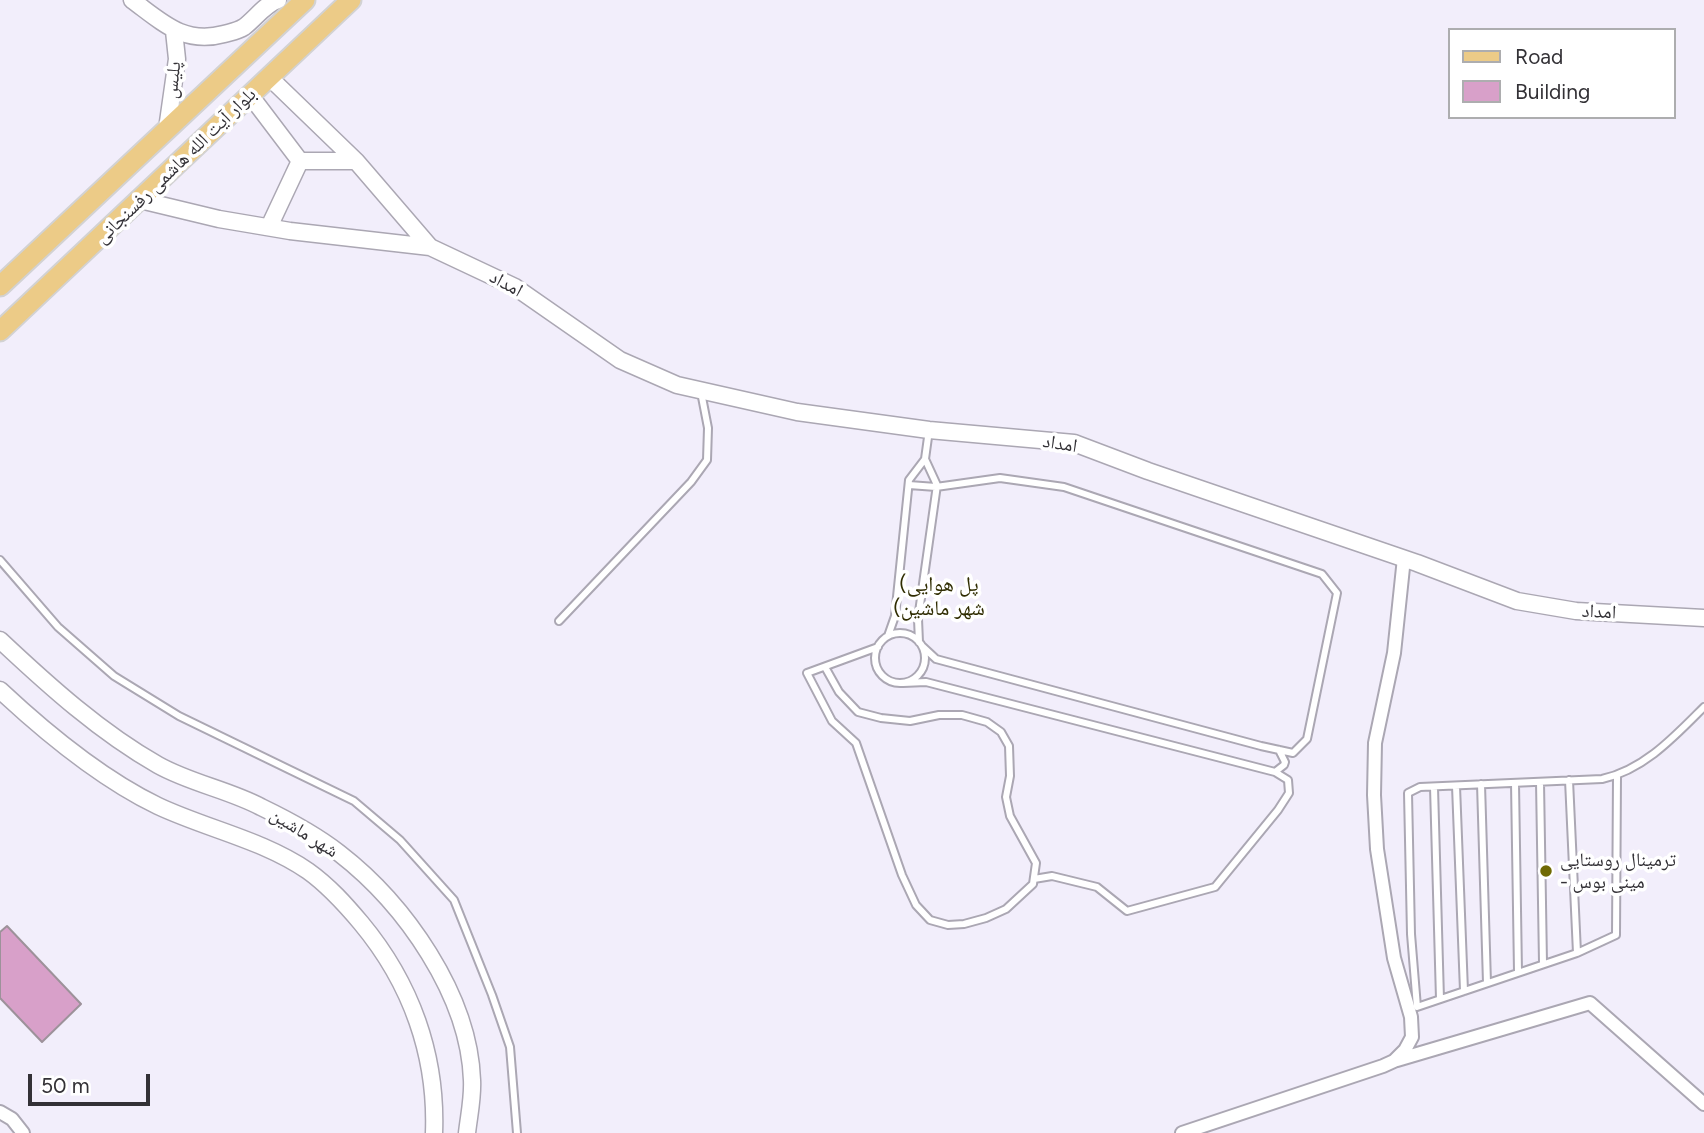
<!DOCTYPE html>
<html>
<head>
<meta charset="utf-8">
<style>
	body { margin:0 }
	#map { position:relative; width:1704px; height:1133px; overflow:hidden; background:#f2eefb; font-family:Figtree,sans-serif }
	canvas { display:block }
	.legend { position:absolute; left:1448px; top:28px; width:228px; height:91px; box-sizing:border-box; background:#fff; border:2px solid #adadaf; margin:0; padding:9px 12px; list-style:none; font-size:21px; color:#333136 }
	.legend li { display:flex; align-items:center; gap:14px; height:35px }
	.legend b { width:35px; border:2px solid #adadaf }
	.scale { position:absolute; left:28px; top:1074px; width:122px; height:32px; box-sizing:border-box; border:4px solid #333136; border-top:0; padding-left:9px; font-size:21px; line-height:24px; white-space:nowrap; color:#333136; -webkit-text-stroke:5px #fff; paint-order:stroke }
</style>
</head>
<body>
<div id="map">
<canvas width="1704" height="1133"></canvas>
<ul class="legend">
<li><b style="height:9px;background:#eccb87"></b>Road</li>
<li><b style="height:19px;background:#d8a0c9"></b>Building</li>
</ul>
<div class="scale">50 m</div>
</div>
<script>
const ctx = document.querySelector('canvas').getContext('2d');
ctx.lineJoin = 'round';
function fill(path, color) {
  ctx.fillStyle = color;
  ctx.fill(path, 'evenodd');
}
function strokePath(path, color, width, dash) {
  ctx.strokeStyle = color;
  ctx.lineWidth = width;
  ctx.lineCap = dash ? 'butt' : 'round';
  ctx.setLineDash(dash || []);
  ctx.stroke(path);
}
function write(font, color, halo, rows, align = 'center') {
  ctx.font = font + ' Figtree,"Noto Naskh Arabic",sans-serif';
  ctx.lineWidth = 7;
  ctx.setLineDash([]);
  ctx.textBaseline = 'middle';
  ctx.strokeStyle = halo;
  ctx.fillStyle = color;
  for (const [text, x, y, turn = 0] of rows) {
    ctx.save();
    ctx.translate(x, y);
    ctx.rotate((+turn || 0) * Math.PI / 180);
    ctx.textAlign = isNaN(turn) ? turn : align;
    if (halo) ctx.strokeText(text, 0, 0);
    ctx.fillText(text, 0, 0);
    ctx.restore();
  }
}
const building = new Path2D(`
	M7,926L81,1004L42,1042L0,998V932Z`);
const service = new Path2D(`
	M925,459L929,430
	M909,485L936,487L1000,478L1064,487L1322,574L1337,593L1307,739L1293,753L1261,746L936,659L922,646
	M0,560L58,627L114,676L179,716L354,801L400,840L454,900L492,995L510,1047L517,1133
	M559,621L691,482L707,460L708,428L701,392
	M875 658a25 25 0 1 1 50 0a25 25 0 1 1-50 0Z
	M888,636L895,616L909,480L925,459L937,485L918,619L919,642
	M825,667L839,692L858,712L881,718L910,721L939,715H962L987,722L1001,732L1009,746L1010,776L1006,797L1010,816L1036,863L1033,884L1006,909L986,918L964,924L948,925L930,920L916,905L902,875L856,743L832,721L807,673L878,647
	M903,683L926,682L1275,772L1288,780L1289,793L1278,810L1215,887L1127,911L1097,887L1052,876L1034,879
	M1275,772L1284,765L1285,762L1279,750
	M1617,776L1616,935L1577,953L1417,1007L1411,934L1408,793L1420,787L1602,779C1644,770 1675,736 1704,707
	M1569,780L1577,953
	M1540,782L1543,963
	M1515,783L1518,972
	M1481,784L1487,983
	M1456,786L1464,991
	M1434,787L1440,999`);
const minor = new Path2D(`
	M1397,1060L1590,1003L1704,1104
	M0,1112L12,1119L23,1133
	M1182,1133L1383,1066L1394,1061L1405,1050L1412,1037L1411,1017L1394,958L1377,849L1374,795L1375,743L1394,653L1404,558`);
const tertiary = new Path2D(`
	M132,0C162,22 184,45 224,34C231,32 238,31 244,27C256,18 264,5 278,0
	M269,77L356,161L430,247
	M250,95L300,161
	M167,129L177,59L174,31
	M140,200L219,219L290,231L430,247L515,287L620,360L677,385L797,412L929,430L1074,443L1148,471L1417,563L1517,601L1576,611L1704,618
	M269,227L300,161H356
	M0,640C49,686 100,732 158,765C190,783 229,790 261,807C288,820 316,835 339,853C405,904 469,995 472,1080C473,1098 469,1115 467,1133
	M0,690C46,733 100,778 158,806C207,829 263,840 308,871C329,886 345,904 361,923C411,983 437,1055 434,1133`);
const primary = new Path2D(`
	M0,286L305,0
	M0,331L351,0`);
const markers = [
	[1546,871,7,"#706a04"]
];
const streetNames = [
	["پلیس",173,80,-84],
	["بلوار آیت الله هاشمی رفسنجانی",176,166,-44],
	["امداد",506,284,29],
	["امداد",1060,444,9],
	["امداد",1599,612,3],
	["شهر ماشین",304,833,32]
];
const poiNames = [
	["ترمینال روستایی",1560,860],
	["- مینی بوس",1560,882]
];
const neighbourhoodNames = [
	["(پل هوایی",939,585],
	["(شهر ماشین",939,609]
];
fill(building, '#d8a0c9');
strokePath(building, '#9d929a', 2);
strokePath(service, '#aba7b3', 10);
strokePath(minor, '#aba7b3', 16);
strokePath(tertiary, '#aba7b3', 19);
strokePath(primary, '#d2d2d3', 23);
strokePath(service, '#fff', 6);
strokePath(minor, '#fff', 12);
strokePath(tertiary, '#fff', 16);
strokePath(primary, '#eccb87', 19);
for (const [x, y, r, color] of markers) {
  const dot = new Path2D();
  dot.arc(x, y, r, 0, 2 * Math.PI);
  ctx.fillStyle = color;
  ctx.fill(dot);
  strokePath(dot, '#fff', 2.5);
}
write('19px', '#333136', '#fff', streetNames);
write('19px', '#333136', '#fff', poiNames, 'left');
write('21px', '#302d02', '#fff', neighbourhoodNames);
</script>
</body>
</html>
